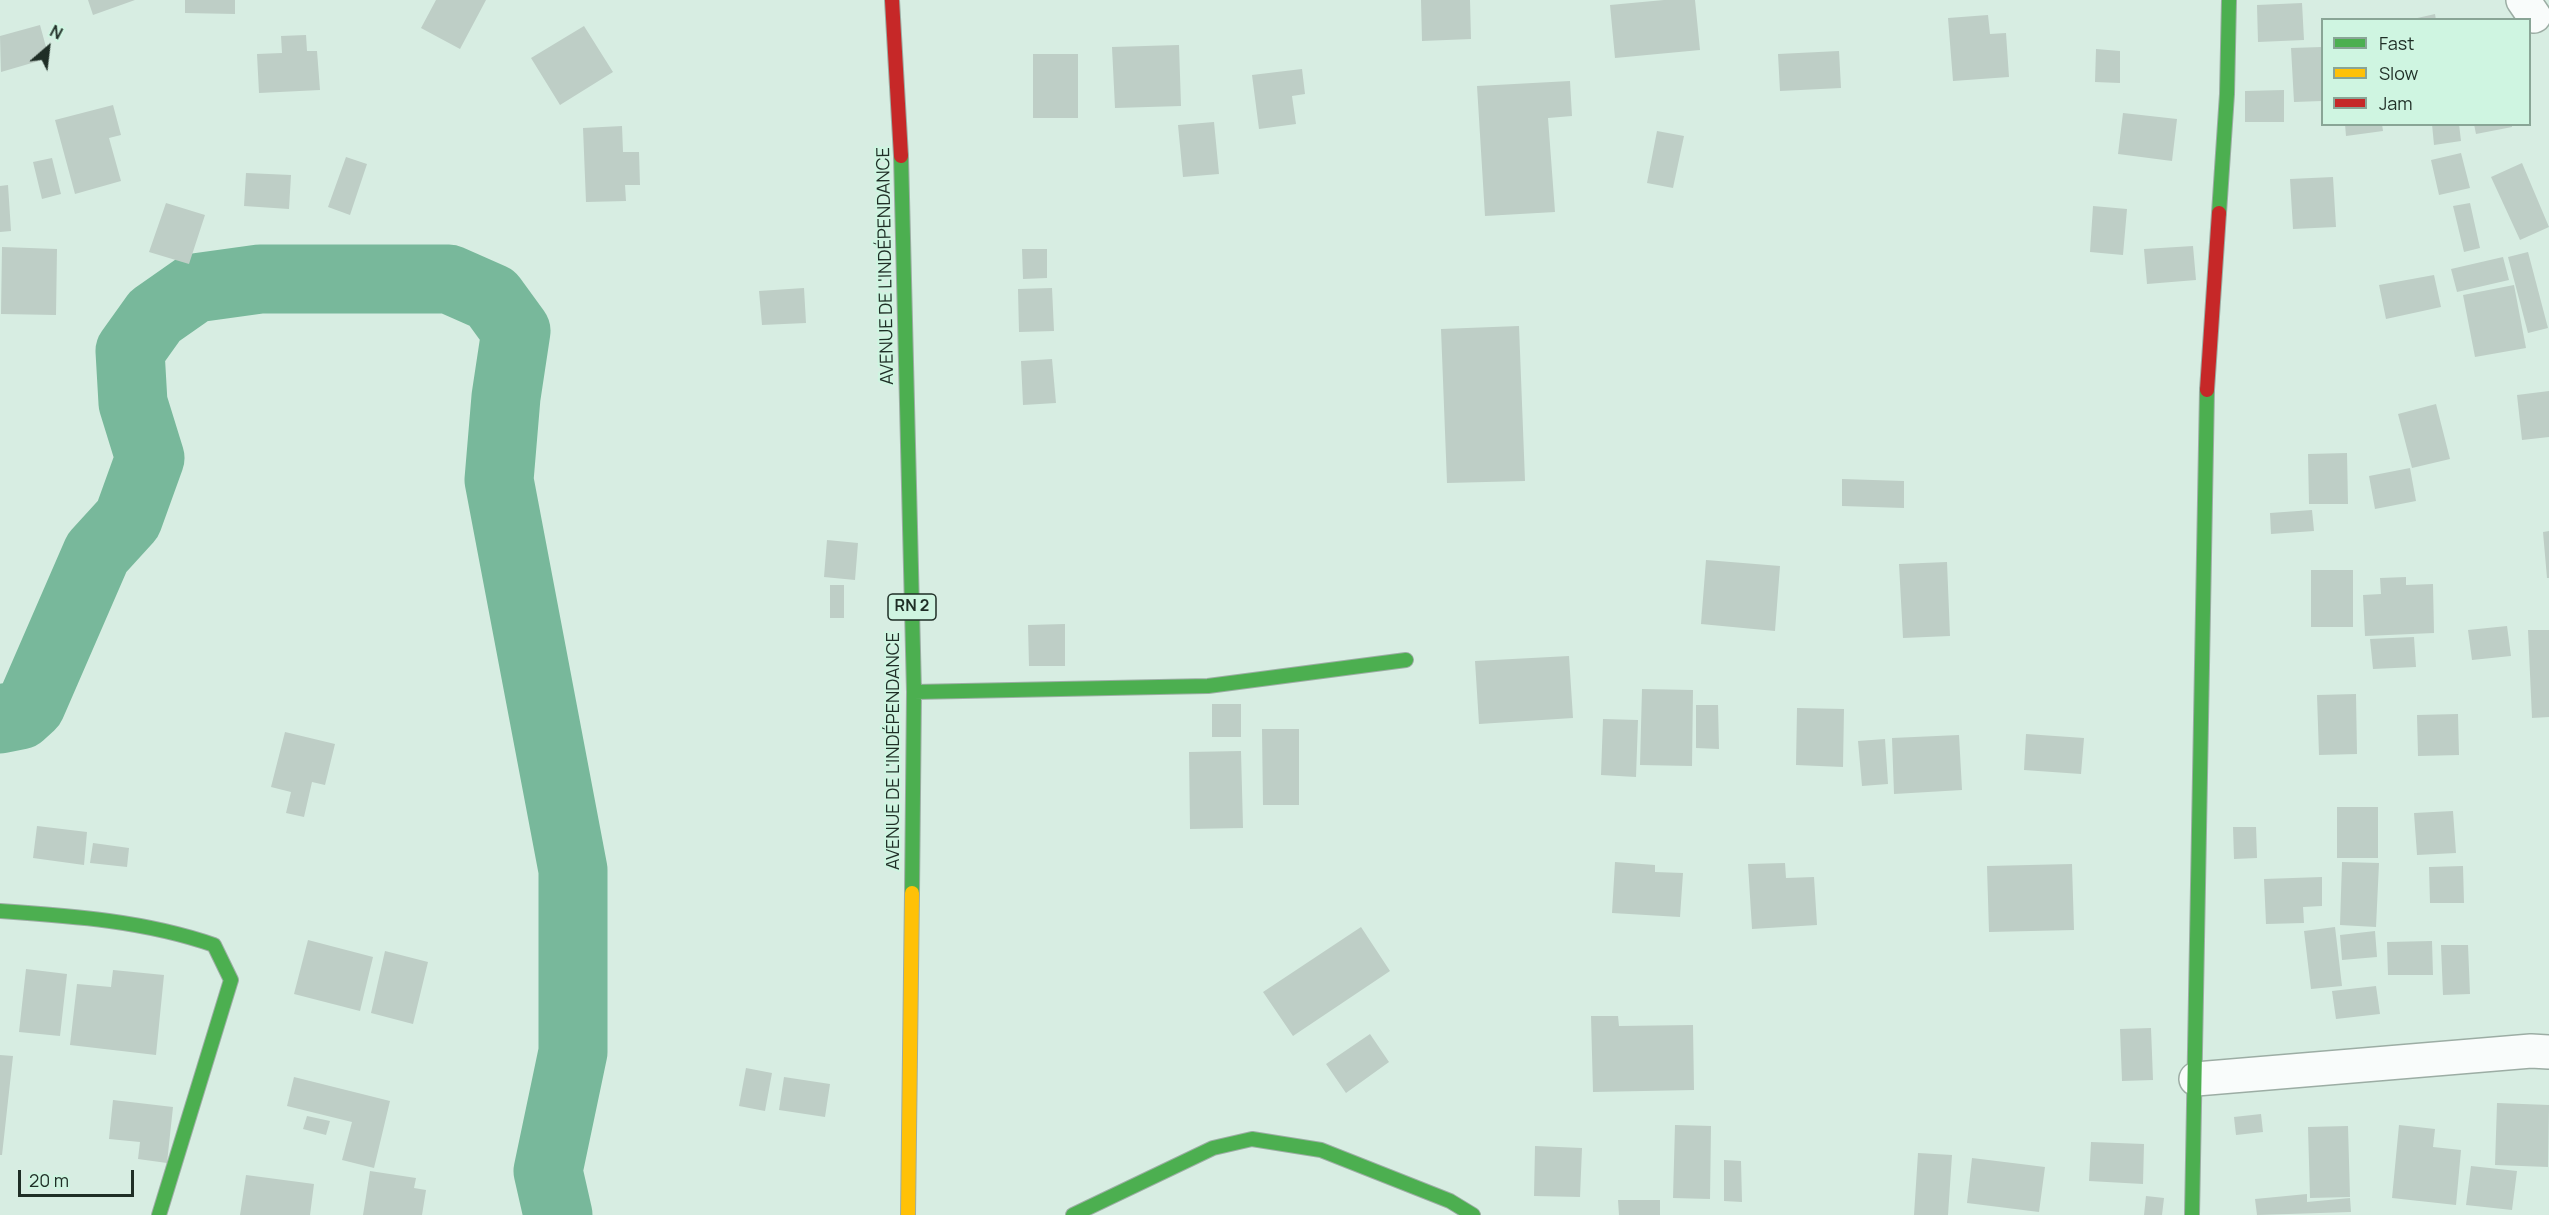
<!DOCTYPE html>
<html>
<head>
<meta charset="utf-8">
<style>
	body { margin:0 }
	#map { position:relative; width:2549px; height:1215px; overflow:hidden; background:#d7ede2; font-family:Manrope,sans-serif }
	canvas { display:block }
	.legend { position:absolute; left:2321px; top:18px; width:210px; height:108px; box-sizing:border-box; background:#cff5e1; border:2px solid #89a596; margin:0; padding:8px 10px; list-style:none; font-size:18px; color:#1f2e26 }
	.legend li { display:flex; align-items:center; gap:12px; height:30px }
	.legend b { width:30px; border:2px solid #89a596 }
	.north { position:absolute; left:18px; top:18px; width:60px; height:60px; -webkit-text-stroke:4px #cff5e1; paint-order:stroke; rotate:28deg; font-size:16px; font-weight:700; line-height:24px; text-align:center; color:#1f2e26 }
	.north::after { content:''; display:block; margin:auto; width:21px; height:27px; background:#1f2e26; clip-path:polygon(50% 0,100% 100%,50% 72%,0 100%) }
	.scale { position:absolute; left:18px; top:1170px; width:116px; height:27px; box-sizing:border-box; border:3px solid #1f2e26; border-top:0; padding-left:8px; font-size:18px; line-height:21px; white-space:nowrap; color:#1f2e26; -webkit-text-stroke:4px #cff5e1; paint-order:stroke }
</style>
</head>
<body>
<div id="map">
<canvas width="2549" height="1215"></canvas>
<ul class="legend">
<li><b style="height:8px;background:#4caf50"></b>Fast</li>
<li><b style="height:8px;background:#ffc107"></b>Slow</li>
<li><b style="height:8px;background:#c62828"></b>Jam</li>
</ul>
<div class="north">N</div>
<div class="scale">20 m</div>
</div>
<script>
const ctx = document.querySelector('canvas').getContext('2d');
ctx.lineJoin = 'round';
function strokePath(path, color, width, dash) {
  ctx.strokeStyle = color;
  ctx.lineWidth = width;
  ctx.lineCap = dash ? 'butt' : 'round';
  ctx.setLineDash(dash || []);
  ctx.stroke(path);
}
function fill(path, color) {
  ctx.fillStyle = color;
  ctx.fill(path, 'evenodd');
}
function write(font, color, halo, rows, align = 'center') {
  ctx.font = font + ' Manrope,sans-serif';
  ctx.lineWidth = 4.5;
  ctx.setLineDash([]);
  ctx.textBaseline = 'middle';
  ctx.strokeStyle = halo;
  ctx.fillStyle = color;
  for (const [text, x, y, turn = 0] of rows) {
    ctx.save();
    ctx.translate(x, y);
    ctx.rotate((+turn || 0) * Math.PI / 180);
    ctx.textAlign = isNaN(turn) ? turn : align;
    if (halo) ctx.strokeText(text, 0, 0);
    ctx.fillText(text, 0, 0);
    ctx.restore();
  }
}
const river = new Path2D(`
	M0,719L20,715L31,705L97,553L128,519L150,458L133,403L130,351L155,316L195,288L260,279H449L492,298L516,331L506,397L499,480L573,870V1052L548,1171L558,1215`);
const building = new Path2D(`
	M88,0H135L93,15Z
	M185,0H235V14L185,13Z
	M436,0H486L460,49L421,28Z
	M1421,0H1470L1471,39L1422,41Z
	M1664,0H1695L1700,50L1615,58L1610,5Z
	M2302,3L2304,40L2258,42L2257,5Z
	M2435,14L2436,20H2413V19Z
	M1988,15L1990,34L2006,33L2009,77L1953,81L1948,18Z
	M40,25L49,58L1,72L0,36Z
	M584,26L613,72L560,105L531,58Z
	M306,35L307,51H317L320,90L259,93L257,54L282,53L281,36Z
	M1179,45L1181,106L1115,108L1112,47Z
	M2322,47V101L2294,102L2291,48Z
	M2096,49L2120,51V83L2095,82Z
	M1839,51L1841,88L1780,91L1778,54Z
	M1033,54H1078V118H1033Z
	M1302,69L1305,94L1292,96L1296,124L1259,129L1252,75Z
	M1570,81L1572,116L1548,118L1555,212L1485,216L1477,86Z
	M2284,90V122H2245V91Z
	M113,105L121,135L109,138L121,181L75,194L55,120Z
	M2123,113L2177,119L2172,161L2118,154Z
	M1214,122L1219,174L1183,177L1178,125Z
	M2345,124H2382L2383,131L2346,136Z
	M2432,124H2459L2461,141L2434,145Z
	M2474,124H2512V127L2476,134Z
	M622,126L623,152H639L640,185H625L626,201L586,202L583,128Z
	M1657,131L1684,136L1673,188L1647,183Z
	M2461,153L2470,188L2439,195L2431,160Z
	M346,157L367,164L350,215L328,207Z
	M52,158L61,194L42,199L33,162Z
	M2522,163L2549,227L2520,240L2491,177Z
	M246,173L291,175L289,209L244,206Z
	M2333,177L2336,227L2293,229L2290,179Z
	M8,185L11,231L0,232V186Z
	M166,203L205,215L189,264L149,252Z
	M2470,203L2480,248L2464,252L2453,206Z
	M2093,206L2127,209L2123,255L2090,252Z
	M2193,246L2196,280L2147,284L2144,249Z
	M2,247L57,249L56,315L1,314Z
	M1022,249H1047V278L1023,279Z
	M2528,252L2548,328L2528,333L2508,257Z
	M2503,257L2509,280L2457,292L2451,269Z
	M2434,275L2441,307L2386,319L2379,285Z
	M2514,285L2526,348L2475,357L2463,295Z
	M804,288L806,323L762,325L759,291Z
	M1052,288L1054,331L1019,332L1018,289Z
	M1519,326L1525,481L1447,483L1441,329Z
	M1052,359L1056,403L1023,405L1021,361Z
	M2549,391V437L2522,440L2517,395Z
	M2436,404L2450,459L2412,468L2398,414Z
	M2347,453L2348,504H2309L2308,454Z
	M2410,468L2416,501L2375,509L2369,476Z
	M1842,479L1904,481V508L1842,506Z
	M2312,510L2314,531L2271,534L2270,513Z
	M2549,531V578H2547L2543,532Z
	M827,540L858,543L855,580L824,577Z
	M1706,560L1780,566L1775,631L1701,624Z
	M1947,562L1950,636L1903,638L1899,564Z
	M2311,570H2353V627H2311Z
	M2406,577V585L2433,584L2434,633L2365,636L2363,595L2381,594L2380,578Z
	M830,585H844V618H830Z
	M1065,624V666H1029L1028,625Z
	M2507,626L2511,656L2472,660L2468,630Z
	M2528,630H2549V717L2532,718Z
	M2414,637L2416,667L2373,669L2370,639Z
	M1569,656L1573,718L1479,724L1475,661Z
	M1642,689L1693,690L1692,766L1640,765Z
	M2356,694L2357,754L2319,755L2317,695Z
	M1212,704H1241V737H1212Z
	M1696,705H1718L1719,749L1696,748Z
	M1797,708L1844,709L1843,767L1796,765Z
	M2458,714L2459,755L2418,756L2417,715Z
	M1603,719L1638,720L1636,777L1601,775Z
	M1262,729H1299V805H1263Z
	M285,732L335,744L325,785L312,782L304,817L286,813L291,792L271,787Z
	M2026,734L2084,738L2081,774L2024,770Z
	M1959,735L1962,790L1894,794L1892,738Z
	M1885,739L1888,784L1862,786L1858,741Z
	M1241,751L1243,828L1190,829L1189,752Z
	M2337,807H2378V858H2337Z
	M2453,811L2456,853L2417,855L2414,813Z
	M37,826L87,832L84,865L33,858Z
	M2233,827H2256L2257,858L2234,859Z
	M93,843L129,848L127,867L90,863Z
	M1615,862L1655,865V872L1683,873L1680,917L1612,913Z
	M2342,862L2379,863L2376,927L2340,925Z
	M1785,863L1786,878L1814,877L1817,925L1752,929L1748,864Z
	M2072,864L2074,930L1989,932L1987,866Z
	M2463,866L2464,903H2430L2429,867Z
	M2322,877V906L2303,907L2304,923L2266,924L2264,879Z
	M1361,927L1390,971L1293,1036L1263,992Z
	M2335,927L2342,986L2311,989L2304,931Z
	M2375,931L2377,957L2342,960L2340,935Z
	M308,940L373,957L360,1011L294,994Z
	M2432,941L2433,975H2388L2387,942Z
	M2441,945H2468L2470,994L2443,995Z
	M385,951L428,962L413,1024L371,1013Z
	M26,969L67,974L60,1036L19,1032Z
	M113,970L164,975L156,1055L70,1045L77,984L111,987Z
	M2376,986L2380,1014L2336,1019L2332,991Z
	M1591,1016H1618L1619,1026L1693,1025L1694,1090L1593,1092Z
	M2151,1028L2153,1080L2122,1081L2120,1029Z
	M1370,1034L1389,1062L1346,1093L1326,1064Z
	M0,1055L13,1056L2,1155H0Z
	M746,1068L772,1073L765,1111L739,1106Z
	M294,1077L390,1101L374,1168L342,1160L352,1122L287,1106Z
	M784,1077L830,1084L825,1117L779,1110Z
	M113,1100L173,1107L167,1163L138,1159L140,1142L109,1139Z
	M2497,1103L2549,1105L2548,1167L2495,1165Z
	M2261,1114L2263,1132L2236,1135L2234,1117Z
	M307,1116L330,1121L326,1135L303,1129Z
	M1675,1125L1711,1126L1710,1199L1673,1198Z
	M2399,1125L2435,1129L2433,1147L2461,1150L2456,1205L2392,1198Z
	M2348,1126L2350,1197L2310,1198L2308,1127Z
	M2091,1142L2144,1144L2143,1184L2089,1181Z
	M1535,1146L1582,1148L1580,1197L1534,1196Z
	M1918,1153L1952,1155L1948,1215H1914Z
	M1972,1158L2045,1167L2039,1212L1967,1203Z
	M1724,1160L1741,1161L1742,1202L1724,1201Z
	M2471,1166L2517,1171L2512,1210L2466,1205Z
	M370,1171L416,1178L414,1188L426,1190L422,1215H363Z
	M246,1175L314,1184L310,1215H240Z
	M2307,1194V1202L2350,1198L2351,1212L2257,1215L2255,1199Z
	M2146,1196L2164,1198L2162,1215H2144Z
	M1618,1200H1660V1215H1619Z`);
const street = new Path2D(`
	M2523,0L2534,16
	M2196,1079L2531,1051L2549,1052`);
const fast = new Path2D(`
	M901,156L914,692L912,893
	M2219,213L2227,94L2229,0
	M914,692L1208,686L1406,660
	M0,911C73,916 145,921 214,945L231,980L159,1215
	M1073,1215L1213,1148L1252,1139L1321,1150L1450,1201L1473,1215
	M2192,1215L2207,390`);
const slow = new Path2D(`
	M908,1215L912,893`);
const jam = new Path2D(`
	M892,0L901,156
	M2207,390L2219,213`);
const shields = [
	[912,607,48]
];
const shieldNames = [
	["RN 2",912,607]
];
const streetNames = [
	["AVENUE DE L'INDÉPENDANCE",886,266,-91],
	["AVENUE DE L'INDÉPENDANCE",894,751,-90]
];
strokePath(river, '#78b89b', 69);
fill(building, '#becec6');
strokePath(street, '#9cada4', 36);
strokePath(fast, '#9cada4', 16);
strokePath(slow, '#9cada4', 16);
strokePath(jam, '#9cada4', 16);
strokePath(street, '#f9fcfb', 33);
strokePath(fast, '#4caf50', 14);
strokePath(slow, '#ffc107', 14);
strokePath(jam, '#c62828', 14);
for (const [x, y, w] of shields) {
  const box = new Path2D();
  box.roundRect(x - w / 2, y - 13, w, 26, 4.5);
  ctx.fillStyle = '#cff5e1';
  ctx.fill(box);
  strokePath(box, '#1f2e26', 1.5);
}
write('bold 16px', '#1f2e26', null, shieldNames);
write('18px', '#1f2e26', '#cff5e1', streetNames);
</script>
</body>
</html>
